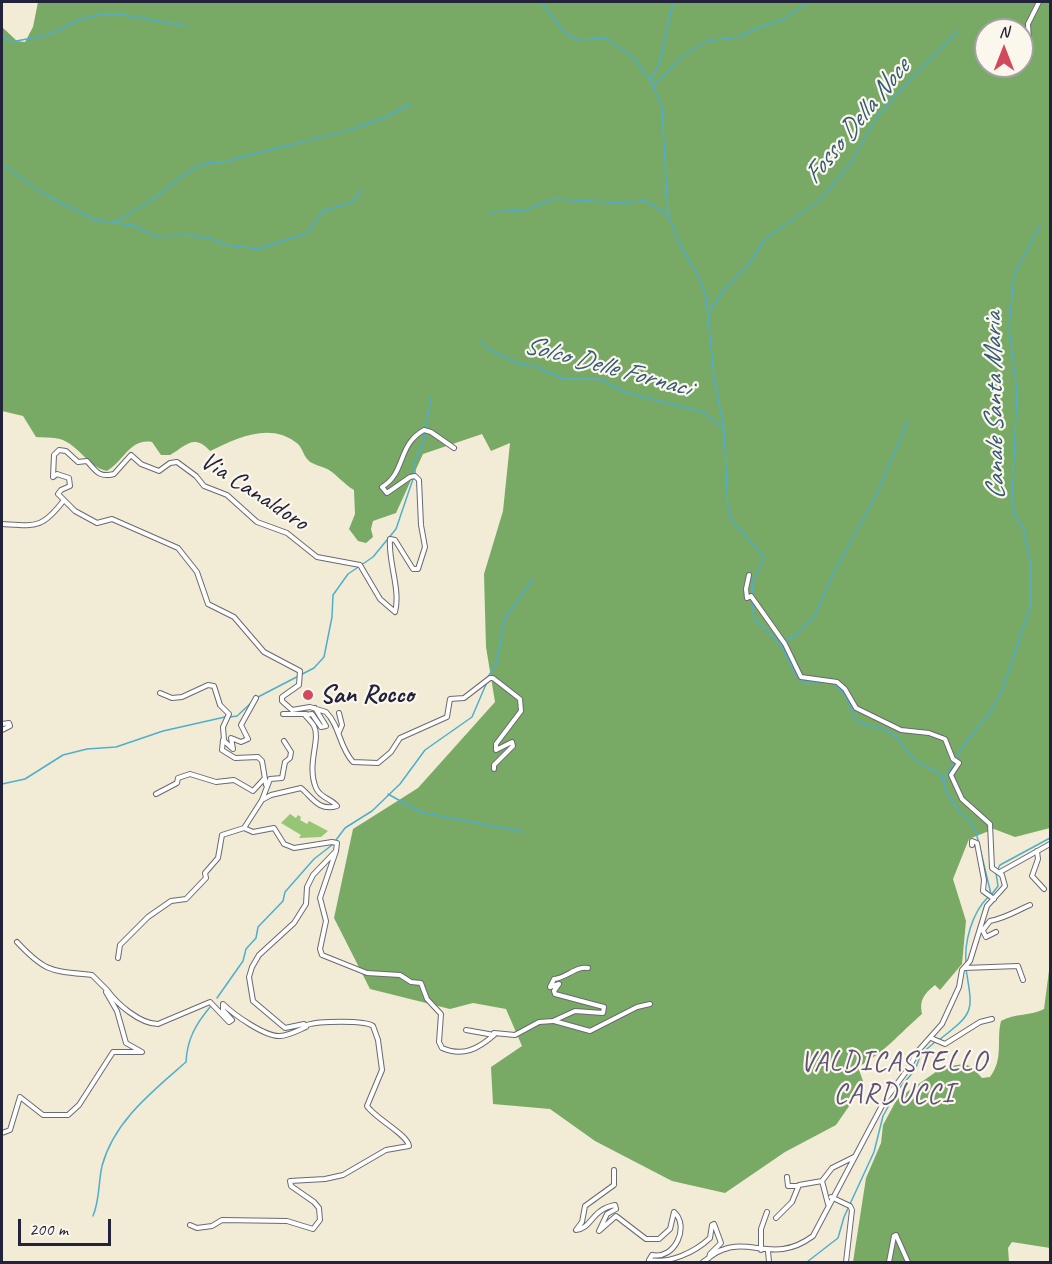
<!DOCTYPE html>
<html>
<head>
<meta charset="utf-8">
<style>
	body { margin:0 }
	#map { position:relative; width:1052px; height:1264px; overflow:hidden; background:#f2ecd6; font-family:Caveat,sans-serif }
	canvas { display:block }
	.frame { position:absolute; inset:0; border:3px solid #22223b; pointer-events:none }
	.north { position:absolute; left:974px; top:18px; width:60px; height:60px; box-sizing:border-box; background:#fbf7ec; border:2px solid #a4a2a5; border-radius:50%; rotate:0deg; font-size:16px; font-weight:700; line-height:24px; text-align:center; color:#22223b }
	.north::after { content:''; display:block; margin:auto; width:21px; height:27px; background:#d1495b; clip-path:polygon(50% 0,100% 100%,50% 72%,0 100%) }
	.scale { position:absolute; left:18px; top:1219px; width:93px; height:27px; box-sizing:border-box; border:3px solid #22223b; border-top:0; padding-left:8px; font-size:18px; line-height:21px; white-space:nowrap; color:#22223b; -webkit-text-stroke:4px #fbf7ec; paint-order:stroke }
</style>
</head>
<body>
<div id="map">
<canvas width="1052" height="1264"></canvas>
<div class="frame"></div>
<div class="north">N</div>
<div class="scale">200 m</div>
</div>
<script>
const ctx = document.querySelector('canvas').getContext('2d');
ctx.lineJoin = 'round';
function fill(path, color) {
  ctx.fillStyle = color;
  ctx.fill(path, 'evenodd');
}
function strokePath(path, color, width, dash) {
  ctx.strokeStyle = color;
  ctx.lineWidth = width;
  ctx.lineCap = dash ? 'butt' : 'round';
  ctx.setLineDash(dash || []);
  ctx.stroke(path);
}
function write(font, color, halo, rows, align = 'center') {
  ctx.font = font + ' Caveat,sans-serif';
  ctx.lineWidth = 4.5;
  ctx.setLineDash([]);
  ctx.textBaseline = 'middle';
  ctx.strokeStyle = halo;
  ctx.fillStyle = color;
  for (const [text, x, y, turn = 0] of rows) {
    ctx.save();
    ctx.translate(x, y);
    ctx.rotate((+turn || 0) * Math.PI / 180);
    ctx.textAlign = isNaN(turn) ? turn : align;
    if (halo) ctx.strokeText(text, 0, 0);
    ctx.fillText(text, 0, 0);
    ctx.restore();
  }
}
const green = new Path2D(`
	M290,814L296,818L298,815L301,817L300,820L307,824L309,821L328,831L321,837L299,838L301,835L281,823Z`);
const forest = new Path2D(`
	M38,2H1050V828L1015,837L994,829L969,839L953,879L966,921L962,964L940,990L935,985C924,994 919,1000 922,1014C899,1034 885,1052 858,1067L863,1081L861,1089L836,1125L785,1152L725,1193L672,1181L595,1141L550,1109L493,1104L491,1067L522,1046L506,1009L473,1003L450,1009L370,989L334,918L353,829L418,788L495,702L486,647L484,574L503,511L510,443L491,451L482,434L423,454L396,513L373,521L371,529L373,537L366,543L358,541L349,529L355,514L354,490C344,484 338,476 329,470C323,466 312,465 308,460C303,455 303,449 298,444C271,421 237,438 210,451C193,432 184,448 170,455H161L152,442C130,438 124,461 107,471C88,467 79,445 60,439C53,437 43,438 36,437L23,416L2,411V27L17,41L25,42L33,27ZM986,30H1022V66H986Z
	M1050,963V1248L1012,1242L1008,1248L1009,1262H853L866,1178L881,1143L883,1125L897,1099L943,1067L964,1064L972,1067L982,1078L990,1077C1004,1058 996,1041 1001,1021C1015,1013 1031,1016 1044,1009Z`);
const stream = new Path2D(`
	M541,2L565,33L579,40L605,38L632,56L651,81L662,107L668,215L681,247L697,273L706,296L714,377L724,429L728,510L733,522L764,557L752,584L753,597
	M2,35L11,42L48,35L79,20L101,14H119L186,26
	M651,81L660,61L673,2
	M654,86L682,57L706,41L739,37L757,28L782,20L809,2
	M2,164L44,194L95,220L132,225L155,236L189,235L216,240L225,245L258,249L307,233L323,211L353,202L362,189
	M490,212L524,210L555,199L627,203L644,200L667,214
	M113,223C127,215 143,207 156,197C171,185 187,170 205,164C212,161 221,163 228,161C293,141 350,138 411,104
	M709,312L724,290L750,263L763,241L822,198L851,163L876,118L909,81L958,31
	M480,341L488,349L519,364L535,366L563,379H600L624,392L703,412L724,429
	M415,474V461L424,440L431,397
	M752,602L754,619C765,629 776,637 783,649C795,669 793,689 824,682
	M780,644L796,635L815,615L831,578L878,491L908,421
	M488,677L496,664L505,618L533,579
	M834,684L846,696L856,721C868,727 890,728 899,740C904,747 910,756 917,761C925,767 934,769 942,776L946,791L959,812L969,819L976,832L991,894
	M258,697L314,668L324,657L332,617L333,595L348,574L373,557L396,529L413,479
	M230,717L237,716L250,704
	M943,783L963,746L991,711L1003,688L1030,607V561L1023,526L1016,519L1012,501L1017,392L1009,327L1014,275L1040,225
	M2,784L25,779L63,755L87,749L116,747L163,731L225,717
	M388,794L420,812L524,832
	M336,840L345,828L372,811L400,784L425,750L472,717L487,682
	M992,894L998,886L996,873L1000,865L1050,838
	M966,964C964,942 972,913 988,897
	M217,998L243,961L246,949L256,938L258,927L283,901L285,892L314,859L332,845
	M939,1040C975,1012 973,1012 966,969
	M93,1216C100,1199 98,1184 102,1166C114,1121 153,1091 186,1062C187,1039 196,1024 210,1007
	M807,1262L838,1238L844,1217L874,1152L883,1116L897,1091L915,1070L921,1054L935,1042`);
const minor = new Path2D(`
	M1025,65L1030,56L1028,24L1039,2
	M64,500L58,494L61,490L70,486L69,478L57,474L53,477L54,455L59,450L66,451L78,462L87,461C96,471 99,478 114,474L131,455L141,464L159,471L170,463L177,462L196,476L204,486L227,495L257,522L287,533L317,557L360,565L380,599L395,612C401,590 388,562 390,539L395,540L413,569H418L425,547L421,525L419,480L415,476L410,477L387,493L382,487C406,473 397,445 424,430L431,432L454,448
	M2,524C36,526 42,529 64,500L75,511L97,523L112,519L178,548L197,572L208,604L234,617L264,652L300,671L299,685L282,697V701L292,710L310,707L326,712C340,726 339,747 353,762L378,763L391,752L400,738L447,717L450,699L464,698L490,678H493L520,699L521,711L496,744V750L512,742L513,746L494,765V769
	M160,693L172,698L182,697L208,685L214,686L220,705L229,714L223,727L224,740
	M256,698L241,725L248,739L241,742L231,738L233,749L223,740L222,750L235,758L258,757L262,761L266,785
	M283,714H306
	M2,724L9,723L10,726L2,730
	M339,732L342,725L339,713
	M284,741L291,752L290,758L285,762L282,778L270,779L262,800L244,828L253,832L274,828L284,844L294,848L332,842L337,843L336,851
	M156,794L177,783L178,778L190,774L216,782L234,780L253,791L264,779
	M262,800L271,795L301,788C312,797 319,812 337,806C332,799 320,798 316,788C306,764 321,740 314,726C312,722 308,719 305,715L312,714L321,727L326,726L315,708
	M972,845V841L977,843L984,880L983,891L994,899
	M336,851L320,898L326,921L320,949L322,955L367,973L400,975L411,982L421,983L427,999L441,1014L439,1042L442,1048C463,1057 478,1049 494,1035L466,1030
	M1037,851L1038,859L1032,876L1044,889
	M1000,872L1050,844
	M983,930L990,921C1006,918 1016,911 1030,905
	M983,931L986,937L996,932
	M17,942C46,973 52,971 92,975L107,990
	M118,958L120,945L148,917L171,901L186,899L206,878L205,873L218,858L222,835L244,828
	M964,968L1018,966L1023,980
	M554,1021L590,1031L637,1007L650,1004
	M494,1033L515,1035L539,1022L553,1021L575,1011L603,1013L604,1007L600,1006L555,994L554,991L559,984L550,987L554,979C567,978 575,966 588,968
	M931,1038L945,1044L980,1022L992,1019
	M2,1133L10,1130L20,1097L43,1115H68L79,1105L113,1052H142L126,1043L117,1011L106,992L107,990C117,1004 140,1024 158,1024L210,1002L229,1022L232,1020L223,1010V1004C233,1014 265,1037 280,1036C288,1036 299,1030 306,1027L304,1024L285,1028L253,1001L249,977L252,967L259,955L294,923L306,904L307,887L313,875L336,851
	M614,1170V1185L585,1206L582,1222L576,1230C593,1228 590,1210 615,1205L616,1209L607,1214L599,1231L616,1216L646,1239H659L670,1229L674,1212C690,1226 675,1260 652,1255L649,1260C670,1264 695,1252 710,1238L712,1225L714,1224L721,1243L710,1254L709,1258
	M787,1177L788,1186H798
	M822,1181L828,1204
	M831,1197L850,1206L852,1210L846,1262
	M776,1218L792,1202L799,1185L822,1181L832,1168L854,1157
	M190,1225L197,1228L212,1226L222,1220L287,1221L313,1229L320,1220L319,1208L314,1202L291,1186L290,1181L325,1179L343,1175L386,1150L409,1146C408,1135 376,1119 367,1106L382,1070L378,1040L373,1026C365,1020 318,1021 307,1025
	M761,1250V1229L767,1212
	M768,1251L769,1262
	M703,1262C709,1258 715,1252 722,1250C752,1238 775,1264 813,1236L885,1100L908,1069L918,1051L942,1024L959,987L962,970L970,961L987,906L1005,886L1002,875L992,868L990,824L962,799L951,775L959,763L953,759L945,739L929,733L901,730L856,708L845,689L837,682L801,677L785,644L751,596L747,598L746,589L749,575
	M889,1262L894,1236L896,1235L908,1262`);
const markers = [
	[308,695,6,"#d1495b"]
];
const streetNames = [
	["Via Canaldoro",254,492,33]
];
const poiNames = [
	["San Rocco",320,695]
];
const waterNames = [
	["Fosso Della Noce",857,122,-51],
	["Solco Delle Fornaci",607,367,15],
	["Canale Santa Maria",995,406,-91]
];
const quarterNames = [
	["VALDICASTELLO",894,1063],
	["CARDUCCI",894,1095]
];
fill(green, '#95c575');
fill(forest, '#78aa66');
strokePath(stream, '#4faecd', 1.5);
strokePath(minor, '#6b6971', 6);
strokePath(minor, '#fff', 4);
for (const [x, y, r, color] of markers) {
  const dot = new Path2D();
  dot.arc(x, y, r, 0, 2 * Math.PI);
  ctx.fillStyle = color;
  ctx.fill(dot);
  strokePath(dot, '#fbf7ec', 2);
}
write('26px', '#22223b', '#fbf7ec', streetNames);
write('bold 26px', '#22223b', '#fbf7ec', poiNames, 'left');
write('italic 27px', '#345a75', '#fbf7ec', waterNames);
ctx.letterSpacing = '1.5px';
write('28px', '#5e5277', '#fbf7ec', quarterNames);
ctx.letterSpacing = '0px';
</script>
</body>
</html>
